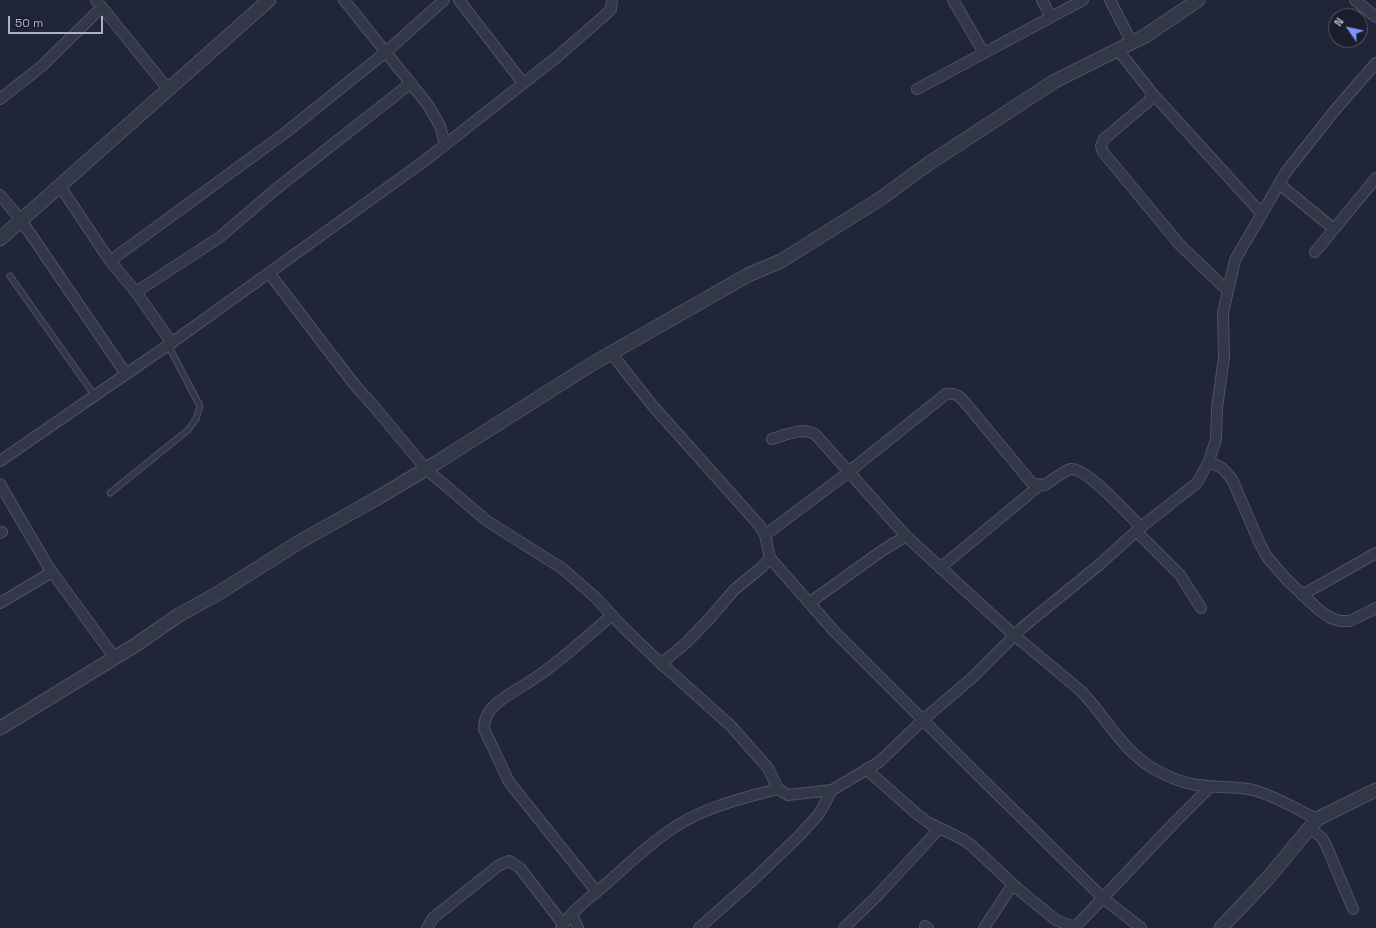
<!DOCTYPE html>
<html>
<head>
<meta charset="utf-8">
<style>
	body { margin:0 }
	#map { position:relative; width:1376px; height:928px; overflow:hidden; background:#202537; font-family:"Space Grotesk",sans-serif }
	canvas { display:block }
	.north { position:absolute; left:1328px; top:8px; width:40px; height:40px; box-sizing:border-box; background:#191d2c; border:1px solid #545969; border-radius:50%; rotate:304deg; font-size:11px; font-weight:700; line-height:16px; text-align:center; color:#adb2c5 }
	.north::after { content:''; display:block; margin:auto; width:14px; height:18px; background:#7e95f9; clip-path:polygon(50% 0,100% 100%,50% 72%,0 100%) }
	.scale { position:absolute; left:8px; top:16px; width:95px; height:18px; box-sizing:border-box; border:2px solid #adb2c5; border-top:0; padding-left:5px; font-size:12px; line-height:14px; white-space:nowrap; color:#adb2c5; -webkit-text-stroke:3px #191d2c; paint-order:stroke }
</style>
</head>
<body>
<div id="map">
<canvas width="1376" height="928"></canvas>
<div class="north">N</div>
<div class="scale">50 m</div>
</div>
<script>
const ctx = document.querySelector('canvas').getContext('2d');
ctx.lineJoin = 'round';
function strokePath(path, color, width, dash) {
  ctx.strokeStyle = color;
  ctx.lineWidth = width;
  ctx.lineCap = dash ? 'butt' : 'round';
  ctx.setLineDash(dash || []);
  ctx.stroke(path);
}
const service = new Path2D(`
	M10,276L95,396
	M110,493L188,430L196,419L200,406L168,345`);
const minor = new Path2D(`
	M96,0L168,89
	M344,0L428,105L440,126L445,144
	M459,0L523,83
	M953,0L984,53
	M1042,0L1051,17
	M1110,0L1132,43
	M1355,0L1376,17
	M1118,50L1152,93L1149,101L1104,139L1101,146L1103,152L1180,245L1228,291
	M917,89L1083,0
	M1152,93L1262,214
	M0,99L42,66L102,7
	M1279,184L1334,229
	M60,186L110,261L136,292L172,343
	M0,195L21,220L126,374
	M1315,252L1376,178
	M110,261L285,133L386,52L444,0
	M269,273L354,384L377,410L426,469L487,521L563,569L595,597L623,627L654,657L731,726L768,768L778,789L788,795L832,790L879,762L924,719L973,677L1023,627L1099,565L1141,527L1197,483L1209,461L1216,439L1217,408L1224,357L1223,313L1235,260L1286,172L1336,109L1376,63
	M136,292L220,237L276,189L411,83
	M611,353L652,405L759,525L765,535L770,558
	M772,439C786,435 801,427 815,434L906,536L1014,635L1081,691C1106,717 1123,752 1156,770C1169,777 1184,784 1199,785C1216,788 1236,786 1253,790C1276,796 1296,809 1317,819
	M0,461L177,339L423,162L557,57L605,15L611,9L612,0
	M1209,461L1222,468L1232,479L1259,542L1267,557L1287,580L1319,610L1331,618L1340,621H1350L1376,608
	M0,484L49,568L115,658
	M1136,531L1180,575L1201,608
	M0,533L2,532
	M765,535L841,478L946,394C953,393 958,394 962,399L1031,482L1034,484L1045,485C1051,481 1065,470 1071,469C1087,468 1129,515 1141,527
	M940,568L1040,485
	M1302,595L1376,553
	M0,603L52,572
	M809,603L883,550L906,536
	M661,664L687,642L711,617L734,590L762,567L770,558L834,631L979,776L1103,898L1141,928
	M866,769L918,815L929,823L962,839L972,846L1019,890L1056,920L1071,926L1077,925L1081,921L1174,823L1211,786
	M1310,828L1322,838L1326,845L1353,909
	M597,892L509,782L484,729C484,720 487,712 495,705C508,693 526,685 541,674C566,656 589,635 612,615
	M572,915L578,928
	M925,926L928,928
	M427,928L433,918L498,866L509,861L520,868L563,924
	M561,928C572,910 591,897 607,883C630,863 652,841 678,825C708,806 744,798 778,789
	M699,928L751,882L799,836L819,814L832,790
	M844,928L877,896L939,829
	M984,928L1013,884`);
const tertiary = new Path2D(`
	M0,239L269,0
	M0,728L134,646L179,615L217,594L301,541L374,500L436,463L592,364L748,275L781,261L880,199L928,164L1055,81L1145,36L1198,0
	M1221,928L1268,878L1317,819L1376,790`);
strokePath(service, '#4e5263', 7);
strokePath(minor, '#4e5263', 12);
strokePath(tertiary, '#4e5263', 15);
strokePath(service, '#333848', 5);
strokePath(minor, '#333848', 10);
strokePath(tertiary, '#333848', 13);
</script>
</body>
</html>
